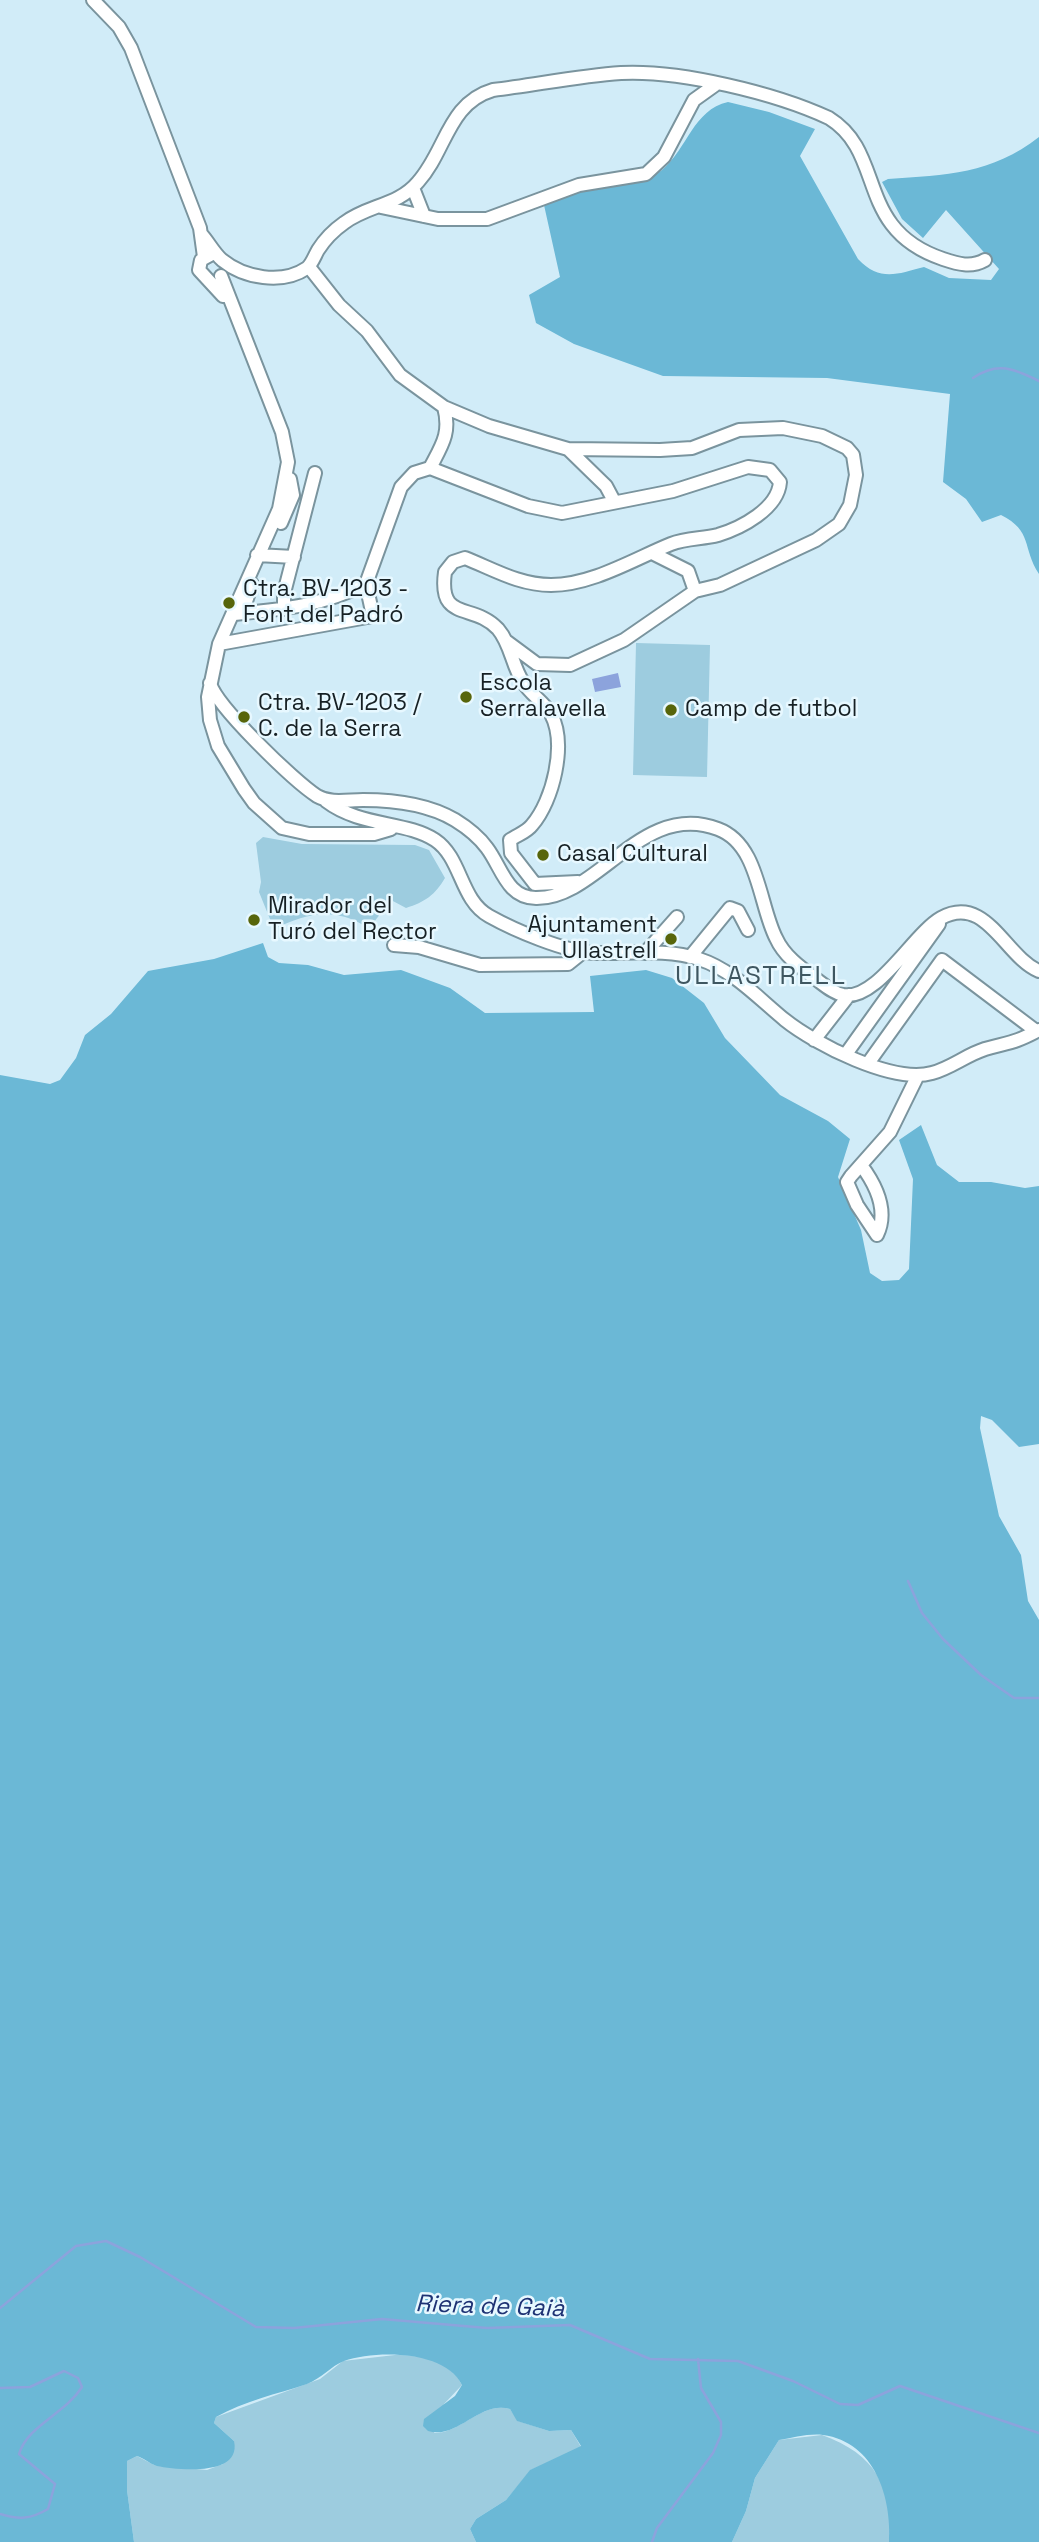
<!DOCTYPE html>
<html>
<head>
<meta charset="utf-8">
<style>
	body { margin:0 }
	canvas { display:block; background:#d1ecf8 }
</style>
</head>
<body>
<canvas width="1039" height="2542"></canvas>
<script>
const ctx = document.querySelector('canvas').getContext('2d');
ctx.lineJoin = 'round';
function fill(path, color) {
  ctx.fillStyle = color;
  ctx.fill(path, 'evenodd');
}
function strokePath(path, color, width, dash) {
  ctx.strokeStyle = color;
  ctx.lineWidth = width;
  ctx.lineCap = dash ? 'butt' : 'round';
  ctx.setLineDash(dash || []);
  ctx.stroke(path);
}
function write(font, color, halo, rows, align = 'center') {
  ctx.font = font + ' "Space Grotesk",sans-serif';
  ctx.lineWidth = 5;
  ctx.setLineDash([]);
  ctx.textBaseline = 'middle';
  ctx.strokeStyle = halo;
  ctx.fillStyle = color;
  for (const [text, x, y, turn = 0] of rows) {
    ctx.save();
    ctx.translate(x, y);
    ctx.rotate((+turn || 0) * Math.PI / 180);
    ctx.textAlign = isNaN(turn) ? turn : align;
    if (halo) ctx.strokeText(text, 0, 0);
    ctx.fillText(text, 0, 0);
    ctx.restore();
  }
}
const green = new Path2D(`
	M636,643L710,645L707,777L633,775Z
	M263,837L302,844L415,845L429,850L445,878C435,895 425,902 406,908L391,900L374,922L363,925C333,907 305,914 274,929L259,892L261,882L256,843Z
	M395,2355C420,2355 450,2360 462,2385L444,2404L434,2433C460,2434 482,2401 510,2409L518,2421L549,2431L571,2430L581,2447L531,2470L506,2500L476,2519L470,2529L476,2542H134L127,2490V2461L137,2456L154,2465L207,2470L223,2464L234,2441L214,2423L216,2417L320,2379L343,2361Z
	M822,2435C875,2454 893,2486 889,2542H732L746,2511L755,2478L779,2440Z`);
const forest = new Path2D(`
	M728,102L769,112L815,129L800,156L858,259C880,282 897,274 924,267L949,278L991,280L999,269L946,210L923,238L902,219L882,182L888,179C946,175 992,174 1039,137V574C1022,548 1033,531 1001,515L982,522L966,499L943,482L950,394L827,378L663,376L574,344L536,323L529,295L560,277L544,205C553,202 561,197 569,194C596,185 640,188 662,170C688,148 693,110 728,102Z
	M263,943L268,957L279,963L308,965L344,975L401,970L450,988L485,1013L594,1012L590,976L646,970L672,978L704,1003L725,1038L780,1095L828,1121L850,1139L838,1177L861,1230L870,1273L882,1281L899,1280L909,1269L913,1179L899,1140L921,1125L937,1165L959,1182H991L1025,1188L1039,1186V1444L1019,1447L992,1420L981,1416L980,1428L999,1516L1021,1555L1028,1601L1039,1620V2542H889C892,2498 875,2442 823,2435C810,2433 792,2438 779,2440L755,2478L746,2511L732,2542H476L470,2529L476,2519L506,2500L530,2470L581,2446L571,2430L549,2431L517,2421L510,2409C480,2400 457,2440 428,2431L423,2426L424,2419L455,2396L462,2385C445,2350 376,2350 344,2361C331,2366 322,2378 307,2384C277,2394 244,2401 216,2417L214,2423L234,2441C242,2477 177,2470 157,2466C150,2464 144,2458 137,2456L127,2461V2490L134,2542H0V1075L50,1084L60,1080L76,1058L85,1035L111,1014L148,971L214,959Z`);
const water = new Path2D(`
	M618,673L621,687L595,692L592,679Z`);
const stream = new Path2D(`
	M973,378C998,361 1014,369 1039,381
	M908,1581L922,1613L943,1639L981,1675L1014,1698H1039
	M0,2308L76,2246L106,2241L140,2257L256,2327L294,2328L382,2319L487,2328L570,2325L650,2359L738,2361L793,2381L840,2404L858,2405L900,2386L1039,2433
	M0,2388L30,2387L64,2371L78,2378L82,2387C65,2414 28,2425 19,2454L55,2484L48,2509C31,2519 19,2520 0,2514
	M652,2542L657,2528L713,2453L721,2435V2422L701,2388L698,2359`);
const minor = new Path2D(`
	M93,0L119,27L131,48L200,228L204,257
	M413,188L424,216
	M381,207L438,219H487L579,185L646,174L664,157L694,100L715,85
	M202,235C209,243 214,253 222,260C244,278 282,285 307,268C312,264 315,255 318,250C325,239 334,230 344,223C367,205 398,206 418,182C446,151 448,103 493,90C535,85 578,76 621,73C680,70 775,93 829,118C887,154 854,229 943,259C958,264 971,268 985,260
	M212,254L201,260L199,270L223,296
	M309,267L339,305L367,331L400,375L444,407L489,426L568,449L660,450L692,448L739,430L783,428L822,436L847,448L853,455L856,475L850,505L839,524L816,540L720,585L695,591L624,640L570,665L537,664L506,641
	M221,276L282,432L288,462L279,509L219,644L208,697L210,720L218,746L244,789L254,803L282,828L309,834H374L391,829
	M568,449L606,486L614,501
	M430,468L528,506L562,513L673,491L748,467L770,470L780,482C778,509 741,528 718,535C703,539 686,538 671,544C634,559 592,585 551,585C519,585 493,569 465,558L453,562L445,572C438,623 473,602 498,629C511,644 512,666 523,682C530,694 544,702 551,714C567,744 553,801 532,825C527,832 517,835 510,840L511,853L535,884L578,882
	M281,523L293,495L290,479
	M652,553L688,571L695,591
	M257,555L294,557
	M366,584L401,487L414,473L430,468C442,445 451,433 444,407
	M284,609V593L315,473
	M242,613L252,584
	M235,614C285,609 320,606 366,584
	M219,644L373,616L366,584
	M210,683C216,706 294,781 317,796C331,804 347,800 363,800C395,800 428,804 455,820C468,828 479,837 487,848C502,868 507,898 536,898C598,899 642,800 718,829C759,844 759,905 776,938C784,956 801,968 816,979C824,985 833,993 843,995C877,1001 913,934 941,918C986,893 1005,957 1039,971
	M326,801C360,827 406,821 435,840C462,858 460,900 489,916C514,930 565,952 594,953C628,954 666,948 699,959C733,970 758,998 785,1020C815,1044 893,1084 932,1073C951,1068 966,1055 985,1049C1010,1042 1015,1043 1039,1030
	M394,945L419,947L480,965L568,964L583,952
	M645,953L677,917
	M690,957L730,908L738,911L748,930
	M814,1040L849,995
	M846,1054L939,924
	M869,1062L942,960L1036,1031
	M861,1165C876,1185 889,1210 877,1235L857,1205L847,1182L851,1176L890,1132L918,1075`);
const markers = [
	[229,603,7,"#57650b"],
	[466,697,7,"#57650b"],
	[671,710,7,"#57650b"],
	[244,717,7,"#57650b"],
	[543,855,7,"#57650b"],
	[254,920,7,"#57650b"],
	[671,939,7,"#57650b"]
];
const poiNames = [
	["Ctra. BV-1203 -",243,590],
	["Font del Padró",243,616],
	["Escola",480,684],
	["Serralavella",480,710],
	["Ctra. BV-1203 /",258,704],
	["C. de la Serra",258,730],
	["Camp de futbol",685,710],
	["Casal Cultural",557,855],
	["Mirador del",268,907],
	["Turó del Rector",268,933],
	["Ajuntament",657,926,"right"],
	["Ullastrell",657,952,"right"]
];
const waterNames = [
	["Riera de Gaià",490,2307,2]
];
const quarterNames = [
	["ULLASTRELL",761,977]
];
fill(green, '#9dccdf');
fill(forest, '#6bb8d6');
fill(water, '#8ca3dc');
strokePath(stream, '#8ca3dc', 2.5);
strokePath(minor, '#7a949e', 16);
strokePath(minor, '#fff', 12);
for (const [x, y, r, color] of markers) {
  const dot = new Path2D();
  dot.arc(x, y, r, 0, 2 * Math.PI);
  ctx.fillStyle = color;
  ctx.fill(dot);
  strokePath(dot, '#e7f8ff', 2.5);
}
write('23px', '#162024', '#e7f8ff', poiNames, 'left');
write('italic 24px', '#1e3274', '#e7f8ff', waterNames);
ctx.letterSpacing = '2px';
write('26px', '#3f5761', '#e7f8ff', quarterNames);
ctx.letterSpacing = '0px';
</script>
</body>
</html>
